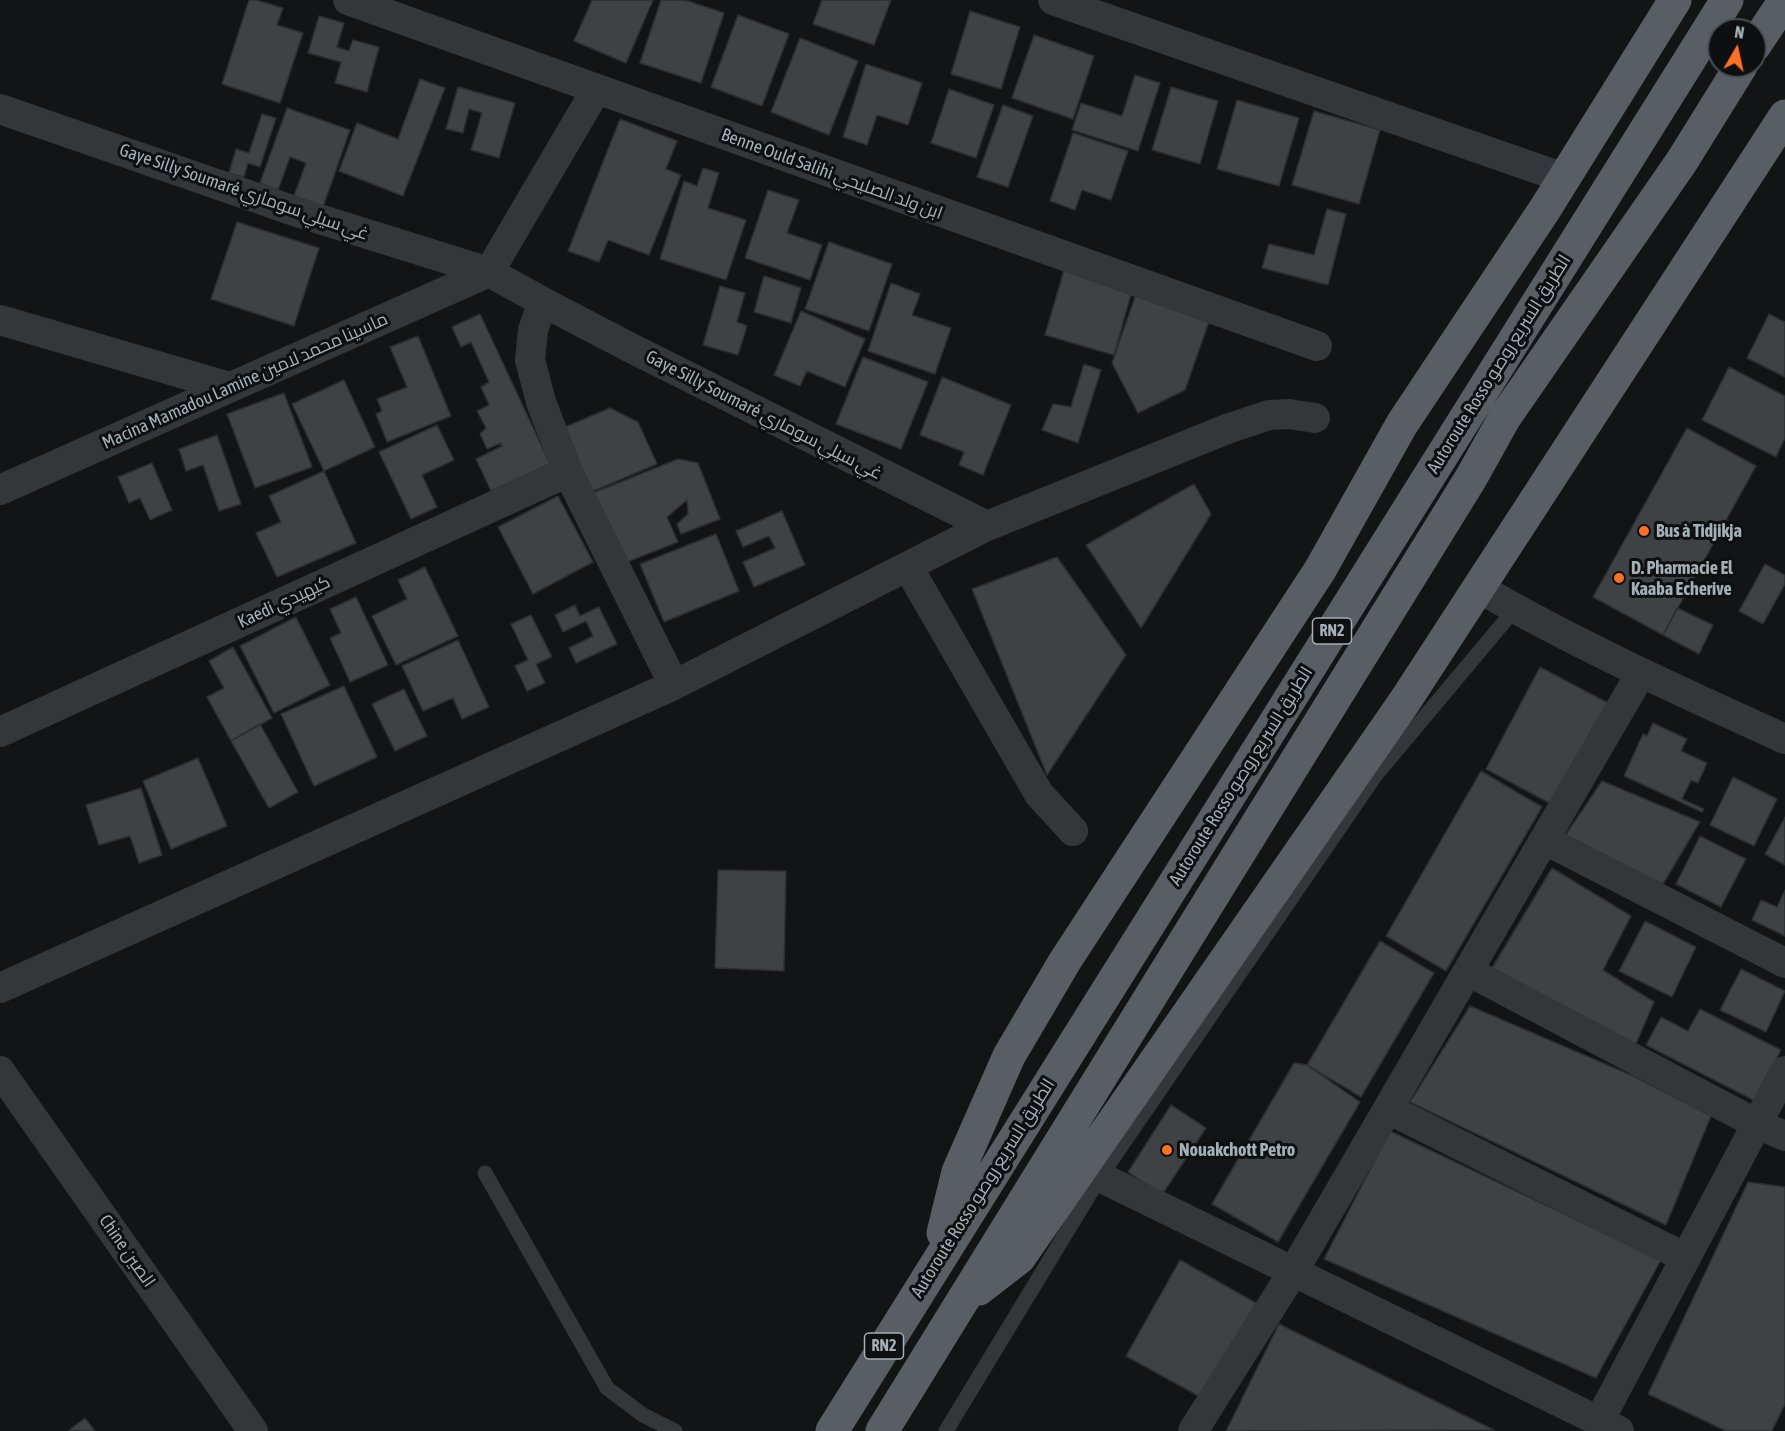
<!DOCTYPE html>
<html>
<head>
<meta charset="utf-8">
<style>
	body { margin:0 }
	#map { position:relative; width:1785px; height:1431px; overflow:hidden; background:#131415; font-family:"Asap Condensed",sans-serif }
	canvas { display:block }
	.north { position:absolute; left:1707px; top:18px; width:60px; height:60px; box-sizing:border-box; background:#0e0f10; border:2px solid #4a4f52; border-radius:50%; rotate:9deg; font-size:16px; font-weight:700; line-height:24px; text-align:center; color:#a4afb6 }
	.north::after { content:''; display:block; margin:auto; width:21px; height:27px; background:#fc7124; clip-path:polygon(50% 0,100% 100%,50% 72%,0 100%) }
</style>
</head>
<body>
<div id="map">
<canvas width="1785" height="1431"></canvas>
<div class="north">N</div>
</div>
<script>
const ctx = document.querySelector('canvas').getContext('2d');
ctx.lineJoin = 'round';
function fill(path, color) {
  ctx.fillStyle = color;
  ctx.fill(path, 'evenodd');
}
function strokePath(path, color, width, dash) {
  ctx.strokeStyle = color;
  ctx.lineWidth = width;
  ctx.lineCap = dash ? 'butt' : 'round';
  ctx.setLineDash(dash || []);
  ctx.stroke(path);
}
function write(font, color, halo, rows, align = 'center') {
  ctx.font = font + ' "Asap Condensed",Cairo,sans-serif';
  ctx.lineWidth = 6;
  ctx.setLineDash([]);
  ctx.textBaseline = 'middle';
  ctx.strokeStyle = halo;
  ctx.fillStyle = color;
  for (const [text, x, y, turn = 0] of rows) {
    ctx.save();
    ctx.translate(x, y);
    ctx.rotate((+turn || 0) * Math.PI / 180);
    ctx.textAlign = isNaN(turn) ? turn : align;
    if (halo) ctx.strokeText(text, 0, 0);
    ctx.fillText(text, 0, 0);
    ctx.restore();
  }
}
const building = new Path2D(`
	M249,0H256L283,8L277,25L303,33L280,103L222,84Z
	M592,0H653L626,63L574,41Z
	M661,0H685L724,13L701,83L640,63Z
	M822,0H891L874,45L813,24Z
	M970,11L1020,27L1001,89L951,74Z
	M738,15L789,34L762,106L711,87Z
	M319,16L344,23L337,47L349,51L353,40L379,47L367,92L335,83L341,62L308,53Z
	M1034,35L1094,56L1073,119L1012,98Z
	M800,38L858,61L829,135L771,112Z
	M866,64L922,83L908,125L877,115L867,145L843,137Z
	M1135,75L1160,83L1138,151L1072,130L1081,103L1122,116Z
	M420,79L445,88L403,196L339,171L357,123L398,139Z
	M458,87L515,103L499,158L471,150L482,113L469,109L463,133L446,129Z
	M1171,87L1218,101L1200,164L1152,150Z
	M949,89L994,105L976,158L931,143Z
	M1237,100L1299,118L1279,186L1217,169Z
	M1003,105L1033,116L1008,187L977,177Z
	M287,108L350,130L323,207L294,196L306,163L290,157L278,190L260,183Z
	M1314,111L1380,130L1359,204L1292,185Z
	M262,114L276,118L260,167L248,163L244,177L229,173L236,149L249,153Z
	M620,119L677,141L666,169L681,175L649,255L608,240L599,262L568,251Z
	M1073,133L1128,151L1111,200L1082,190L1075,210L1050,201Z
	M703,168L719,173L708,208L746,220L726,280L660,259L684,181L697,186Z
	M768,190L799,200L787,233L822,245L810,280L745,258Z
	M1327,209L1346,214L1328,285L1262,268L1269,244L1314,255Z
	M237,222L319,248L294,326L211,299Z
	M829,242L892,264L869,331L805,309Z
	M1065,267L1133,287L1114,355L1045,335Z
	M764,276L801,288L791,323L754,312Z
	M891,283L920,294L912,315L951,328L935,374L868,351Z
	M720,286L745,293L737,322L747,326L738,355L703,345Z
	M1137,291L1211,316L1185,390L1138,413L1112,363Z
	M801,311L865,339L845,387L807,371L800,386L774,375Z
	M480,314L550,464L491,491L476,459L502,446L501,443L487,449L480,434L486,428L477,411L489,405L481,387L489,382L471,342L461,347L452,327Z
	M1769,314L1785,322V377L1747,358Z
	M418,336L451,416L387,442L376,414L382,411L377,399L407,387L390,347Z
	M863,357L928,382L901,449L836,424Z
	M1084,364L1101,370L1078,443L1042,430L1053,404L1071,407Z
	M1729,367L1785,396V438L1776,457L1702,420Z
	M942,377L1011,405L983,475L959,465L964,452L920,435Z
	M344,380L375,447L324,471L292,404Z
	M284,393L312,467L255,488L227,414Z
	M610,408L638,422L657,464L591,492L563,428Z
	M437,425L454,460L422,475L437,507L411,519L379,452Z
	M1687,428L1756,466L1663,635L1593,597Z
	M217,435L241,504L219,511L203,465L186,471L179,449Z
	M678,459L698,463L720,519L681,534L677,524L688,514L687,500L667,517L678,542L622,564L593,493Z
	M152,463L172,510L150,520L140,498L129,503L118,477Z
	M324,471L356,543L277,577L256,533L281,522L269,496Z
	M1194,484L1211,514L1141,628L1086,545Z
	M558,496L593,562L533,594L498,527Z
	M782,511L805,565L754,587L743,562L775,548L769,536L743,547L736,531Z
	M716,534L739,591L664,622L640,564Z
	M1057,557L1126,655L1047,775L972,589Z
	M1765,564L1785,575V584L1763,624L1739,611Z
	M425,567L458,636L396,665L372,616L407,599L398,580Z
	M356,597L388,665L350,682L330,638L341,633L330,609Z
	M575,605L580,616L599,607L617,644L576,663L569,648L593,636L586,621L563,632L555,615Z
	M1677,608L1713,625L1699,654L1663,635Z
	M531,615L552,657L536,664L545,683L527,691L515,666L528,660L511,624Z
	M296,617L330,685L274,713L240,646Z
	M458,640L489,707L462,719L453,698L423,711L402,666Z
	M233,647L272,718L231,741L207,697L224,688L209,661Z
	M1540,667L1608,703L1553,805L1486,769Z
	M344,686L377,757L314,786L281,714Z
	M404,689L427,736L395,751L372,704Z
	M1653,723L1687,739L1681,751L1707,763L1698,783L1691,780L1682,799L1704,809L1702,812L1624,776L1643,734L1647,736Z
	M260,724L298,792L269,808L231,741Z
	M198,758L227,826L171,849L143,781Z
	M1481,771L1542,807L1446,971L1386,936Z
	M1733,777L1777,799L1754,846L1710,825Z
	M1602,781L1700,822L1663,884L1560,843Z
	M141,788L162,855L139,863L130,836L99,845L86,805Z
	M1785,817V865L1765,854Z
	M1700,836L1746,859L1721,907L1676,884Z
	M1552,868L1631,916L1603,970L1654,1002L1635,1046L1492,968Z
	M718,870L786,871L784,971L715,968Z
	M1785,890V936L1752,920L1761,900L1777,907Z
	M1645,921L1696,947L1672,997L1619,971Z
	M1380,941L1434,973L1361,1097L1307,1065Z
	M1741,969L1785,991L1766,1032L1720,1010Z
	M1470,1006L1633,1076L1711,1116L1666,1225L1410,1102Z
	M1700,1009L1781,1050L1755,1101L1646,1045L1661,1017L1688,1031Z
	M1294,1063L1307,1065L1360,1102L1278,1242L1212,1204Z
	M1171,1105L1206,1128L1162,1195L1128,1172Z
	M1390,1131L1661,1260L1596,1378L1324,1259Z
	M1748,1182L1785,1187V1404L1772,1431H1726L1648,1394Z
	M1180,1260L1256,1303L1202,1398L1126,1356Z
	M1279,1324L1494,1430L1226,1431Z
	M85,1418L95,1431H68Z`);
const service = new Path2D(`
	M485,1173L607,1388L643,1415L675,1431
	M946,1431L1100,1177L1375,776L1515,609`);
const minor = new Path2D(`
	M348,0L1317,346
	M1053,0L1564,178
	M0,109L300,213L489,272L543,302L533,330L530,360L541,402L568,472L674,685
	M489,272L596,90
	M543,302L629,347L987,526
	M0,320L229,387
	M0,490L489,272
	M908,567L1039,794L1073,831
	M1479,588C1577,645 1682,692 1785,739
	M0,732L568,472
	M1545,840L1785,963
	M1468,971L1757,1124L1785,1136
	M0,988L674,685L987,526L1227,429L1269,415L1289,414L1315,418
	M0,1071L253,1431
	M1388,1109L1686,1258
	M1100,1177L1619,1431
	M1599,1421L1785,1071
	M1193,1431L1293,1272L1641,673`);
const trunk = new Path2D(`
	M1755,45L1785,0
	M943,1233L958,1172L1009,1056L1065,961L1320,570L1402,424L1545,209L1675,0
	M979,1289L1019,1258L1405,701L1785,116
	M832,1431L1727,0
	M882,1431L1471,478L1505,417L1682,161L1741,66`);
const markers = [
	[1644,531,6,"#fc7124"],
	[1619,578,6,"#fc7124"],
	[1167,1150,6,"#fc7124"]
];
const shields = [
	[1332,631,39],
	[884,1346,39]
];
const shieldNames = [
	["RN2",1332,631],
	["RN2",884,1346]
];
const streetNames = [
	["Benne Ould Salihi ابن ولد الصليحي",832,174,20],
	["Gaye Silly Soumaré غي سيلي سوماري",244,192,19],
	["Autoroute Rosso الطريق السريع روصو",1499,364,-58],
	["Macina Mamadou Lamine ماسينا محمد لامين",245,381,-24],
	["Gaye Silly Soumaré غي سيلي سوماري",764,415,27],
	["Kaedi كيهيدي",284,602,-25],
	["Autoroute Rosso الطريق السريع روصو",1241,776,-58],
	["Autoroute Rosso الطريق السريع روصو",983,1188,-58],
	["Chine الصين",127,1251,55]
];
const poiNames = [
	["Bus à Tidjikja",1656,531],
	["D. Pharmacie El",1631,568],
	["Kaaba Echerive",1631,589],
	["Nouakchott Petro",1179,1150]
];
fill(building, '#3f4245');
strokePath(building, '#2d2e31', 1.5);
strokePath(service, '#34373a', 15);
strokePath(minor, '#34373a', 30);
strokePath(trunk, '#585e63', 33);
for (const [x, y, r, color] of markers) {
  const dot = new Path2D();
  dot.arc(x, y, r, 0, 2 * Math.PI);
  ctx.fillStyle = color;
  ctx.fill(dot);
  strokePath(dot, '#0e0f10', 2);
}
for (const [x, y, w] of shields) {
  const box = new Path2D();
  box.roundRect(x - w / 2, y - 13, w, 26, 4.5);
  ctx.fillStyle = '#0e0f10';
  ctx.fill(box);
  strokePath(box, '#a4afb6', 1.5);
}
write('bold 16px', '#a4afb6', null, shieldNames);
write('18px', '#a4afb6', '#0e0f10', streetNames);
write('bold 18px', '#a4afb6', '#0e0f10', poiNames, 'left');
</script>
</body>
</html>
